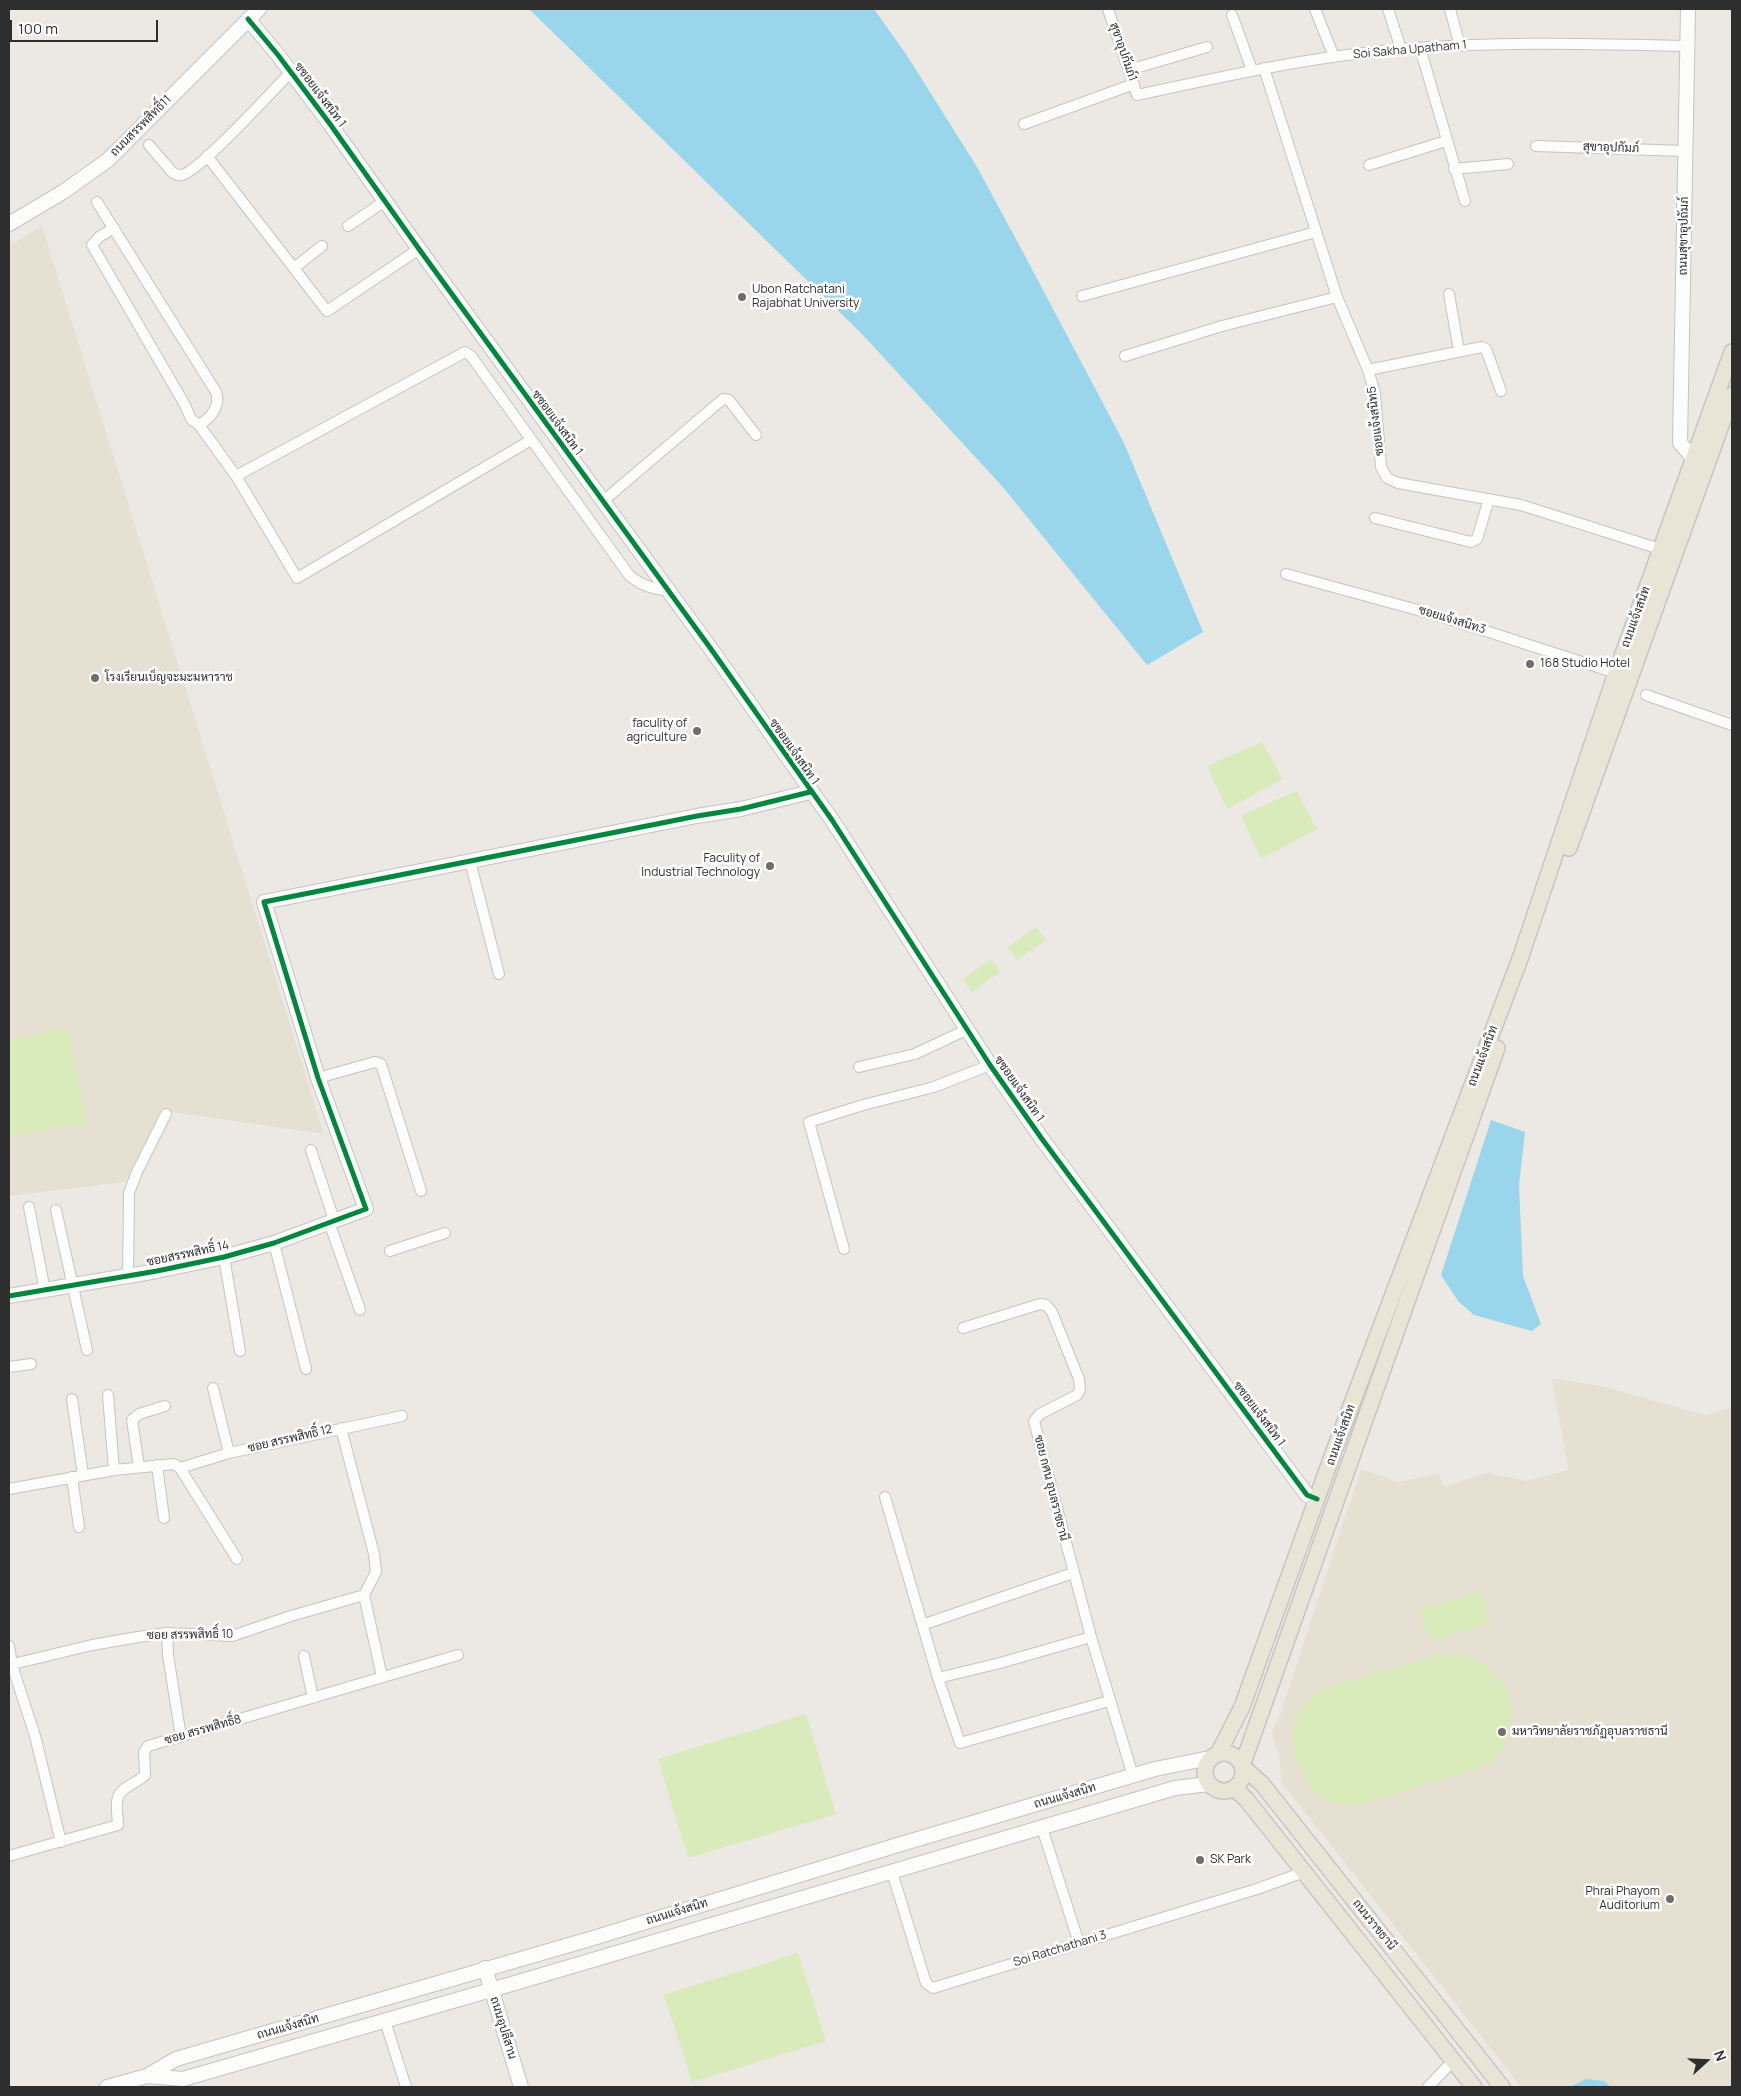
<!DOCTYPE html>
<html>
<head>
<meta charset="utf-8">
<style>
	body { margin:0 }
	#map { position:relative; width:1741px; height:2096px; overflow:hidden; background:#ece8e4; font-family:Manrope,sans-serif }
	canvas { display:block }
	.frame { position:absolute; inset:0; border:10px solid #2e2e2e; pointer-events:none }
	.north { position:absolute; left:1681px; top:2036px; width:50px; height:50px; -webkit-text-stroke:4px #fff; paint-order:stroke; rotate:70deg; font-size:14px; font-weight:700; line-height:20px; text-align:center; color:#2e2e2e }
	.north::after { content:''; display:block; margin:auto; width:18px; height:22px; background:#2e2e2e; clip-path:polygon(50% 0,100% 100%,50% 72%,0 100%) }
	.scale { position:absolute; left:10px; top:20px; width:148px; height:22px; box-sizing:border-box; border:2px solid #2e2e2e; border-top:0; padding-left:6px; font-size:15px; line-height:18px; white-space:nowrap; color:#2e2e2e; -webkit-text-stroke:4px #fff; paint-order:stroke }
</style>
</head>
<body>
<div id="map">
<canvas width="1741" height="2096"></canvas>
<div class="frame"></div>
<div class="north">N</div>
<div class="scale">100 m</div>
</div>
<script>
const ctx = document.querySelector('canvas').getContext('2d');
ctx.lineJoin = 'round';
function fill(path, color) {
  ctx.fillStyle = color;
  ctx.fill(path, 'evenodd');
}
function strokePath(path, color, width, dash) {
  ctx.strokeStyle = color;
  ctx.lineWidth = width;
  ctx.lineCap = dash ? 'butt' : 'round';
  ctx.setLineDash(dash || []);
  ctx.stroke(path);
}
function write(font, color, halo, rows, align = 'center') {
  ctx.font = font + ' Manrope,Sarabun,sans-serif';
  ctx.lineWidth = 5;
  ctx.setLineDash([]);
  ctx.textBaseline = 'middle';
  ctx.strokeStyle = halo;
  ctx.fillStyle = color;
  for (const [text, x, y, turn = 0] of rows) {
    ctx.save();
    ctx.translate(x, y);
    ctx.rotate((+turn || 0) * Math.PI / 180);
    ctx.textAlign = isNaN(turn) ? turn : align;
    if (halo) ctx.strokeText(text, 0, 0);
    ctx.fillText(text, 0, 0);
    ctx.restore();
  }
}
const education = new Path2D(`
	M42,226L324,1134L164,1111L148,1137L125,1182L9,1196V246Z
	M1552,1378L1605,1387L1705,1415L1732,1407V2087H1521L1282,1783L1279,1755L1272,1737L1273,1728L1280,1715L1361,1469L1398,1482L1438,1474L1445,1487L1487,1473L1527,1481L1568,1470Z`);
const pitch = new Path2D(`
	M1262,742L1283,779L1227,809L1207,766Z
	M1296,791L1317,829L1261,859L1241,816Z
	M1036,927L1046,940L1017,960L1008,947Z
	M991,959L1000,972L972,992L963,979Z
	M68,1028L86,1123L9,1137V1040Z
	M1482,1591L1490,1623L1430,1641L1419,1610Z
	M1441,1654L1463,1655L1479,1660L1497,1676L1506,1689L1513,1710L1511,1729L1505,1745L1489,1765L1359,1805C1348,1805 1331,1805 1322,1797C1300,1781 1288,1745 1295,1720C1298,1708 1317,1692 1328,1687Z
	M806,1714L836,1814L688,1858L658,1759Z
	M798,1953L826,2041L692,2082L664,1995Z`);
const water = new Path2D(`
	M529,9H874L906,54L977,167L1024,254L1124,443L1203,632L1147,665L1002,486L861,333Z
	M1491,1120L1525,1132L1519,1185L1523,1276L1541,1324L1532,1331L1474,1315L1458,1301L1441,1275Z
	M1586,2079L1604,2081L1611,2087H1570Z`);
const street = new Path2D(`
	M1108,9L1137,95C1225,76 1313,56 1403,49C1498,41 1593,44 1688,46
	M1315,9L1334,57
	M1388,9L1401,49
	M1450,9L1460,46
	M1232,15L1252,70
	M1420,48L1465,201
	M1264,68L1337,297L1368,370L1375,393L1381,467L1387,478L1398,483L1521,505L1660,549
	M1129,70L1207,47
	M1024,124L1134,84
	M149,145L172,172C175,174 178,176 182,175C201,170 273,90 291,72
	M1536,146L1685,151
	M207,156L327,311L419,249
	M1369,165L1446,141
	M1454,169L1508,164
	M97,202L216,392C221,405 211,418 199,425L236,476L297,578L531,440
	M348,226L385,201
	M114,228L99,237L92,245L185,405L191,419L199,425
	M294,268L322,246
	M1449,294L1459,351
	M1082,296L1316,232
	M1125,356L1222,326L1337,297
	M1368,370L1482,347L1486,349L1501,391
	M236,476L465,352L471,356L629,575C640,585 651,589 666,590
	M602,502L723,399L729,400L756,435
	M1375,518L1471,542L1477,539L1489,499
	M1286,574L1436,615L1616,673
	M1646,695L1732,725
	M470,861L499,974
	M859,1067L915,1054L968,1029
	M318,1078L375,1062L381,1064L421,1191
	M311,1150L334,1220
	M29,1207L45,1291
	M56,1210L87,1350
	M329,1222L360,1310
	M274,1243L306,1369
	M844,1249L809,1122L863,1105L934,1087L990,1065
	M390,1251L445,1233
	M224,1257L240,1351
	M128,1276L129,1193L136,1174L166,1114
	M963,1328L1040,1304L1046,1305L1052,1312L1079,1379L1080,1390L1077,1395L1040,1414L1034,1421L1091,1637L1133,1776
	M9,1367L31,1364
	M213,1388L229,1453
	M108,1395L114,1470
	M72,1399L83,1475
	M341,1428L374,1554L376,1572L364,1595L382,1677
	M157,1465L164,1518
	M139,1467L132,1420L139,1414L165,1406
	M180,1468L229,1453L402,1416
	M72,1477L79,1527
	M9,1489L114,1470L174,1464L180,1468L237,1559
	M885,1497L938,1678L960,1743L1109,1701
	M922,1625L1073,1573
	M167,1633L168,1655L181,1737
	M9,1646L12,1665L35,1736L61,1842
	M304,1656L313,1698
	M9,1665L92,1645L138,1637L167,1633L232,1636L291,1616L364,1595
	M938,1678L1000,1663L1091,1637
	M1042,1828L1079,1943
	M9,1856L118,1825C118,1817 115,1804 118,1797C122,1786 138,1783 145,1775L144,1752L148,1746L458,1655
	M892,1872L926,1983L933,1988L1257,1889L1304,1872
	M385,2021L406,2087
	M1428,2087L1453,2061`);
const secondary = new Path2D(`
	M1688,9L1680,443L1693,458
	M248,19L278,55L330,124L419,249L711,649L832,820L990,1065L1042,1139L1307,1495L1317,1499
	M9,224L63,192L108,160L259,9
	M9,1296L157,1271L224,1257L274,1243L366,1209L318,1078L264,902L697,816L741,809L810,792
	M485,1968L521,2087
	M147,2076L183,2079L515,1983L1175,1788L1209,1784
	M107,2087L147,2076L176,2059L590,1939L901,1844L1155,1769L1210,1758`);
const primary = new Path2D(`
	M1569,848L1732,395
	M1205 1772a19 19 0 1 1 38 0a19 19 0 1 1-38 0Z
	M1218,1754L1242,1707L1335,1448L1521,956L1616,673L1732,352
	M1242,1766L1497,1048
	M1242,1766L1262,1784L1285,1813L1502,2087
	M1234,1788L1246,1799L1304,1872L1474,2087`);
const cycleway = new Path2D(`
	M248,19L278,55L330,124L419,249L711,649L832,820L990,1065L1042,1139L1307,1495L1317,1499
	M9,1296L157,1271L224,1257L274,1243L366,1209L318,1078L264,902L697,816L741,809L810,792`);
const markers = [
	[742,297,5,"#706f6e"],
	[1530,664,5,"#706f6e"],
	[95,678,5,"#706f6e"],
	[697,731,5,"#706f6e"],
	[770,866,5,"#706f6e"],
	[1502,1732,5,"#706f6e"],
	[1200,1860,5,"#706f6e"],
	[1670,1899,5,"#706f6e"]
];
const streetNames = [
	["Soi Sakha Upatham 1",1410,50,-5],
	["สุขาอุปกัมภ์1",1123,52,71],
	["ซซอยแจ้งสนิท 1",320,95,53],
	["ถนนสรรพสิทธิ์11",141,126,-45],
	["สุขาอุปกัมภ์",1611,148,2],
	["ถนนสุขาอุปถัมภ์",1684,236,-89],
	["ซอยแจ้งสนิท5",1376,421,-97],
	["ซซอยแจ้งสนิท 1",557,423,54],
	["ถนนแจ้งสนิท",1636,617,-70],
	["ซอยแจ้งสนิท3",1452,620,17],
	["ซซอยแจ้งสนิท 1",794,752,55],
	["ถนนแจ้งสนิท",1483,1056,-69],
	["ซซอยแจ้งสนิท 1",1019,1089,55],
	["ซอยสรรพสิทธิ์ 14",188,1254,-12],
	["ซซอยแจ้งสนิท 1",1259,1414,53],
	["ถนนแจ้งสนิท",1341,1435,-70],
	["ซอย สรรพสิทธิ์ 12",290,1439,-13],
	["ซอย กศน อุบลราชธานี",1051,1488,76],
	["ซอย สรรพสิทธิ์ 10",190,1635,-1],
	["ซอย สรรพสิทธิ์8",203,1730,-16],
	["ถนนแจ้งสนิท",1065,1796,-16],
	["ถนนแจ้งสนิท",677,1912,-17],
	["ถนนราชธานี",1374,1925,51],
	["Soi Ratchathani 3",1060,1949,-17],
	["ถนนแจ้งสนิท",288,2027,-16],
	["ถนนอุปลีสาน",503,2028,73]
];
const poiNames = [
	["Ubon Ratchatani",752,290],
	["Rajabhat University",752,304],
	["168 Studio Hotel",1540,664],
	["โรงเรียนเบ็ญจะมะมหาราช",105,678],
	["faculity of",687,724,"right"],
	["agriculture",687,738,"right"],
	["Faculity of",760,859,"right"],
	["Industrial Technology",760,873,"right"],
	["มหาวิทยาลัยราชภัฏอุบลราชธานี",1512,1732],
	["SK Park",1210,1860],
	["Phrai Phayom",1660,1892,"right"],
	["Auditorium",1660,1906,"right"]
];
fill(education, '#e6e0d3');
fill(pitch, '#d9eabb');
fill(water, '#99d6ec');
strokePath(street, '#c5c4c5', 12);
strokePath(secondary, '#c5c4c5', 16);
strokePath(primary, '#c6c5c4', 18);
strokePath(street, '#fcfcfb', 10);
strokePath(secondary, '#fcfcfb', 14);
strokePath(primary, '#e8e4d6', 15);
strokePath(cycleway, '#00873e', 5);
for (const [x, y, r, color] of markers) {
  const dot = new Path2D();
  dot.arc(x, y, r, 0, 2 * Math.PI);
  ctx.fillStyle = color;
  ctx.fill(dot);
  strokePath(dot, '#fff', 2);
}
write('12px', '#2e2e2e', '#fff', streetNames);
write('12px', '#2e2e2e', '#fff', poiNames, 'left');
</script>
</body>
</html>
